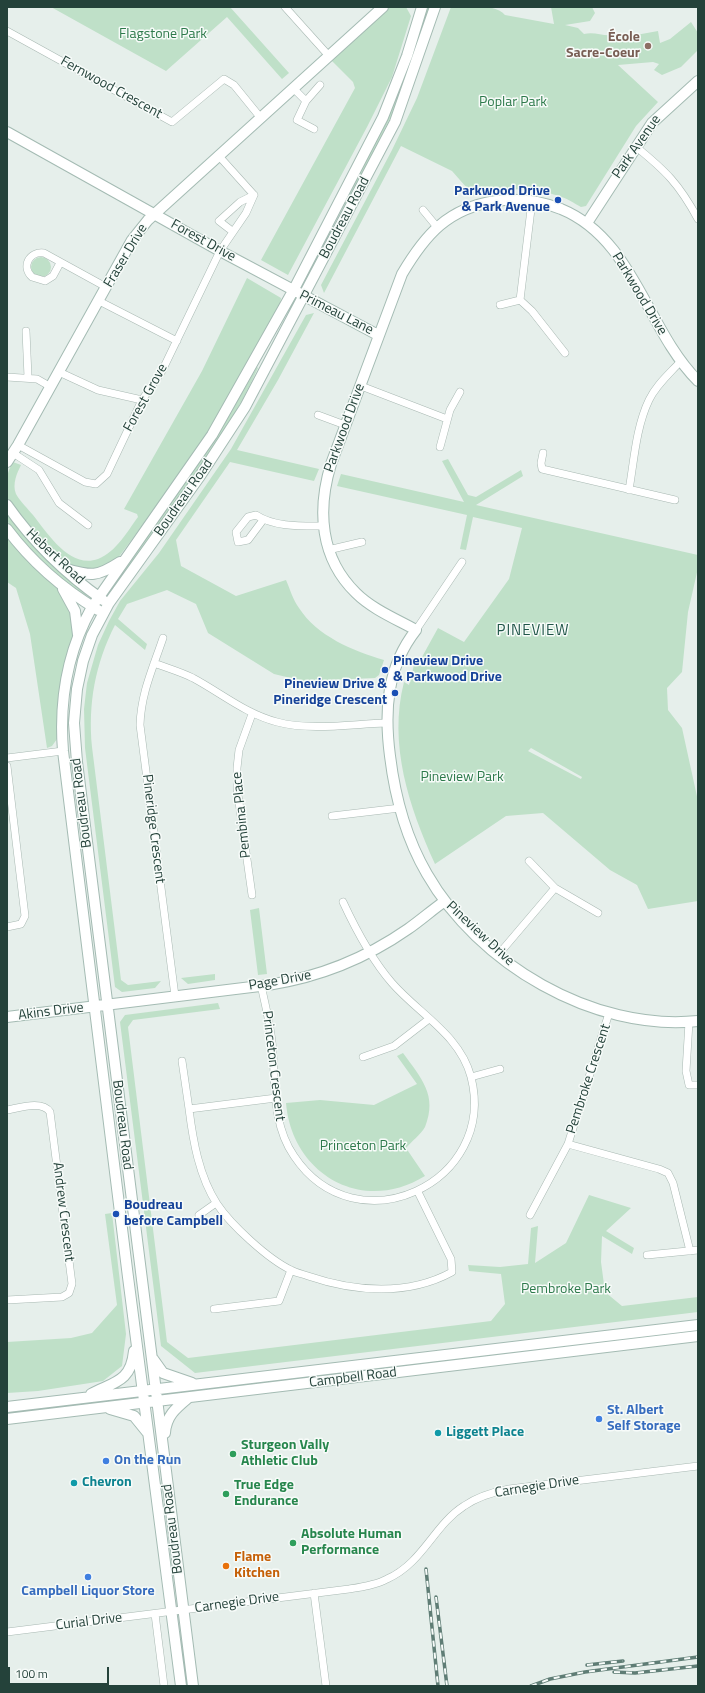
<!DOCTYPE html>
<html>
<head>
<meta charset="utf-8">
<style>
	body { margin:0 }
	#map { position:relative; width:705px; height:1693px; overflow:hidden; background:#e6efeb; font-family:"Titillium Web",sans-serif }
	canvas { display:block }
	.frame { position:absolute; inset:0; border:8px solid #24423a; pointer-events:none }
	.scale { position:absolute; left:8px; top:1667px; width:101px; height:18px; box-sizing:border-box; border:2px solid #24423a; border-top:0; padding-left:5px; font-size:12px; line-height:14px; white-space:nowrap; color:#24423a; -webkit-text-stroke:3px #f7fbf9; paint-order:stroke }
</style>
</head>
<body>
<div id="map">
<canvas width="705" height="1693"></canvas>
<div class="frame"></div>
<div class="scale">100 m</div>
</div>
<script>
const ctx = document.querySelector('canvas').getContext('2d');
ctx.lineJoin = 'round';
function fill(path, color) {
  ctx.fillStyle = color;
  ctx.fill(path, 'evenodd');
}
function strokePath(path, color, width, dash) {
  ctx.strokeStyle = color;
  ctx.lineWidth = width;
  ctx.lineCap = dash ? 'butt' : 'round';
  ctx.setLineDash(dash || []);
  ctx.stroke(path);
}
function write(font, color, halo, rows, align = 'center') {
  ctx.font = font + ' "Titillium Web",sans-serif';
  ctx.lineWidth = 3;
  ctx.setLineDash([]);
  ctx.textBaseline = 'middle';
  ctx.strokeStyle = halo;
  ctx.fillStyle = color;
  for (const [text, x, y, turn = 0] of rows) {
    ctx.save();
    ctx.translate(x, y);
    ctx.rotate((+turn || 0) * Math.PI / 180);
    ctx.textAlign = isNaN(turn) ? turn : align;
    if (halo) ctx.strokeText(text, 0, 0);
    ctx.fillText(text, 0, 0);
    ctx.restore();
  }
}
const green = new Path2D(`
	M51,7H230L289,73L282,79L227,17L166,71Z
	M390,7H406L411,16L392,77L367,127L288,275L261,260L355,88L353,82L332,61Z
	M427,7H431L399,101L340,217H339Z
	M451,7C464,7 495,3 505,15L554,24L551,7H592L595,13L590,21L565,25L578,28L584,34C596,31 605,38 617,34L625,37L658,31L660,43L670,39L691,22L698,33V50L681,67L662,75L654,70L659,64L653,62L618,65L658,102L636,126L586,206L581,207C574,203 566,198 559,196C532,187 500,187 474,196L452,171L401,146L324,293L321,285L392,150L417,98Z
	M31 267a10 10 0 1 1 20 0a10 10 0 1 1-20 0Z
	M247,278L281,298L280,304L239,383L191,460L118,558C97,572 80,574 58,559C47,547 11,510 7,497C4,486 7,471 13,462L21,465C17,473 12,484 16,494C20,501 28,509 33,515C48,534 70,569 98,559C116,552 127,532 138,517L137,514L124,509L202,371Z
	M314,313L278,380L237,450L319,469L314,481L230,462L176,540L181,566L236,596L286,580C290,589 293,600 299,608C317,636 353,651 384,660L379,675L375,678L303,681L274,674L208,633L196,604L167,590L127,604L118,619L147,644L145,650L115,625C95,664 88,704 92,747L121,980L128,985L161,981L155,988L122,992L115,987L85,748L84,709L87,683L98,645L109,621L120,601L159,553L231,449L306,315Z
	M257,367L258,368C222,447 167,515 116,585L107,593V590C161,518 213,446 257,367Z
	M448,459L468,495L476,497L521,470L523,476L476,505L698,555V568L688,612L682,672L667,688L668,710L682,728L698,801V901L648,909L637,885L610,870L543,813L506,816L435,864C409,807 388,744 404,682L409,685L414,665L417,666L438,628L464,642L509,579L522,528L473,517L466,550L460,549L467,515L337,486L341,474L464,502L442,461ZM531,748L582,777L581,779L528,751Z
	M7,513C28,543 53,568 82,590L87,595L86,596C65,586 17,543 8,522C7,519 7,516 7,513Z
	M7,536L59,590L70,606L73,634L61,682L57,739L52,746L47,748L30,634L16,588L7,582Z
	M259,908L267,974L258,975L250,910Z
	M215,974V980L188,984L181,978Z
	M218,1003L220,1009L133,1020L128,1027L167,1342L188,1358L491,1321L505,1304L501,1274L469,1271L468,1265L500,1267L528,1264L531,1228L538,1226L535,1263L566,1243L589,1195L631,1208L606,1231L634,1248L632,1254L602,1236L601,1262L605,1292L622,1306L698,1297V1312L195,1373L161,1346L120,1022L125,1015Z
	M403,1053C421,1078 438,1095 425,1127C421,1134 411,1142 406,1148L425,1176C362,1215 292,1174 286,1103L320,1100L374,1105L417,1084L397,1056Z
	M112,1213L126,1334L122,1366L103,1381L38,1391L7,1393V1342L71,1338L92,1333L117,1305L105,1214Z`);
const street = new Path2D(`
	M285,7L329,56
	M7,31L172,122L224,79L234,85L260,117
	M293,88L306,101
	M314,129L297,120L306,101L320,85
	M635,146C666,171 679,184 698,219
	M218,155L254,195
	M423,210L437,227
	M232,231L219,221L240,202L254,195
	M60,263L53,276L45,281L32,277C21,267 29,251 44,253L106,287
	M520,300L532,201
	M520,300L532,311L565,353
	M99,301L177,341
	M500,305L520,300
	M26,331L28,377
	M59,372L98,390L142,400
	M7,377L37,379L51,387
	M361,386L447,419
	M318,415L345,425
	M18,445L85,482L96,484L107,474L142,400L162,371L220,251L246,213L254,195
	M440,447L450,410L460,392
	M13,453L39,470L59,503L88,525
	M543,453L541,463L542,469L675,500
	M629,490C634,461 636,427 649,400C656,385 669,374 680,362
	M263,520L248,540L238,542L236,532L248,517L256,515C274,527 301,526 322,526
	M328,550L362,542
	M416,630L462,562
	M163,638C153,668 141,693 140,725L175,996
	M154,663C167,668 181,672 193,678C221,693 246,714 277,722C311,731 351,724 386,723
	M7,758L63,751
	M7,766L25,916L21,924L7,927
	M332,816L400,808
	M529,861L555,888L598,913
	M252,895L237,788V768L239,750L252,714
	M498,955L555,888
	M261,985C265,1004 270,1023 272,1042C276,1080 271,1123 294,1156C356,1249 498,1183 471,1077C460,1035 419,1014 392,983C372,960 356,930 343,902
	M689,1022L686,1071L689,1085H698
	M363,1057L394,1046L429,1019
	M182,1061L189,1109
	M471,1077L500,1069
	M276,1098L189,1109C193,1141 199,1176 217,1204C231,1225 268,1259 291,1270C296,1273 303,1274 308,1276C355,1292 408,1296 452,1272L451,1259L418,1192
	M7,1110C19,1108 42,1100 50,1112L72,1284L69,1293L62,1297L7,1300
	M568,1144L659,1169L668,1173L673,1183L690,1251
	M199,1215L216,1203
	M530,1215L568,1144L609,1013
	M647,1255L698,1250
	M214,1309L279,1301L291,1270
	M314,1593L326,1686
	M155,1614L164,1686
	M7,1632L349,1589C362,1587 376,1585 387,1579C423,1563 434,1525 464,1506C477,1497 493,1492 509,1489L698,1466`);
const secondary = new Path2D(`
	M7,132L220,251L378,335
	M587,223L652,123L698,81
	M698,381C646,329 634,239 561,209C540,201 518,198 496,201C448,208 425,235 402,274L331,464C317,510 320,558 356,593C372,609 396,619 416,630C387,667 384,710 390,756C395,797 406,838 427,874C478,963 593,1032 698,1021
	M7,462L18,445L132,240L148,220L383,7
	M7,505C33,542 66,574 103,600
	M7,529C31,561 63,589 98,610
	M66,569C92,576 97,577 120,562
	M63,589L75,611L78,635
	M7,1017L268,985C320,977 365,959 408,929C421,920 432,910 445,901
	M153,1359L163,1373L192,1383
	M91,1394C114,1382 131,1382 134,1351
	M7,1407L698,1325
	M110,1409L134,1416L147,1432
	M7,1419L698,1336
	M165,1433C166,1416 176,1408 188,1398
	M181,1686L128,1277L63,751C59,700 67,652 92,607L212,435L293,291L383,117L407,56L422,7
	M193,1686L77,762L74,723L77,689L83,661L92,635L109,603L200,476L245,407L395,122L435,7`);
const rail = new Path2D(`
	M426,1569L438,1686
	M436,1597L447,1686
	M587,1665L623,1661
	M614,1672L635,1673L698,1666
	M531,1686L550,1679L585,1672L698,1657`);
const markers = [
	[648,46,4,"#8d6e63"],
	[558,200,4,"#1a4fb4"],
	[385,670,4,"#1a4fb4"],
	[395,693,4,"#1a4fb4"],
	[116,1214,4,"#1a4fb4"],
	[599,1419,4,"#3f7fe0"],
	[438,1433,4,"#0f9aa8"],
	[233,1454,4,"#2e9e5b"],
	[106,1461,4,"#3f7fe0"],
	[74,1483,4,"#0f9aa8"],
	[226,1494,4,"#2e9e5b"],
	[293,1543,4,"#2e9e5b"],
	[226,1566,4,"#e8710a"],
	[88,1577,4,"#3f7fe0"]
];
const parkNames = [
	["Flagstone Park",163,35],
	["Poplar Park",513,103],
	["Pineview Park",462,778],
	["Princeton Park",363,1147],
	["Pembroke Park",566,1290]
];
const educationNames = [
	["École",640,38],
	["Sacre-Coeur",640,54]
];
const streetNames = [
	["Fernwood Crescent",111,88,29],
	["Park Avenue",637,147,-55],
	["Boudreau Road",345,218,-62],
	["Forest Drive",203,241,29],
	["Fraser Drive",126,256,-59],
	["Parkwood Drive",639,294,59],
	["Primeau Lane",336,313,27],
	["Forest Grove",146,398,-61],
	["Parkwood Drive",345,428,-70],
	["Boudreau Road",184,498,-55],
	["Hebert Road",55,557,43],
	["Boudreau Road",82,803,-97],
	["Pembina Place",242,815,-96],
	["Pineridge Crescent",153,829,83],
	["Pineview Drive",480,934,43],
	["Page Drive",280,981,-10],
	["Akins Drive",51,1012,-7],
	["Princeton Crescent",273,1066,83],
	["Pembroke Crescent",589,1079,-72],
	["Boudreau Road",122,1125,83],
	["Andrew Crescent",63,1212,83],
	["Campbell Road",353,1378,-7],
	["Carnegie Drive",537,1487,-9],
	["Boudreau Road",173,1529,-97],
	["Carnegie Drive",237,1603,-8],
	["Curial Drive",89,1622,-7]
];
const transitNames = [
	["Parkwood Drive",550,192],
	["& Park Avenue",550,208],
	["Pineview Drive",393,662,"left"],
	["& Parkwood Drive",393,678,"left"],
	["Pineview Drive &",387,685],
	["Pineridge Crescent",387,701],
	["Boudreau",124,1206,"left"],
	["before Campbell",124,1222,"left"]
];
const shopNames = [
	["St. Albert",607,1411],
	["Self Storage",607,1427],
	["On the Run",114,1461],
	["Campbell Liquor Store",88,1592,"center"]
];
const cultureNames = [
	["Liggett Place",446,1433],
	["Chevron",82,1483]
];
const leisureNames = [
	["Sturgeon Vally",241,1446],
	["Athletic Club",241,1462],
	["True Edge",234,1486],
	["Endurance",234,1502],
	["Absolute Human",301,1535],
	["Performance",301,1551]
];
const foodNames = [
	["Flame",234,1558],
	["Kitchen",234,1574]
];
const neighbourhoodNames = [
	["PINEVIEW",533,631]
];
fill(green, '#bfe0c8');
strokePath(street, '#a8b8b2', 8);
strokePath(secondary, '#a4bbb3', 12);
strokePath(street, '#fff', 7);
strokePath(secondary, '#fff', 10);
strokePath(rail, '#5f7d75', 3.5);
strokePath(rail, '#f7fbf9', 2, [6]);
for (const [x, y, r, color] of markers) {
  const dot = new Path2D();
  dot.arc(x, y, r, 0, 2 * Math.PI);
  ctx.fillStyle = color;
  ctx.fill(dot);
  strokePath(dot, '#f7fbf9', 1.5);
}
write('14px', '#2d7a4b', '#f7fbf9', parkNames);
write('bold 14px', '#785e54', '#f7fbf9', educationNames, 'right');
write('14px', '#24423a', '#f7fbf9', streetNames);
write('bold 14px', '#164399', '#f7fbf9', transitNames, 'right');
write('bold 14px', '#366cbe', '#f7fbf9', shopNames, 'left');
write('bold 14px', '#0d838f', '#f7fbf9', cultureNames, 'left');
write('bold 14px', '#27864d', '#f7fbf9', leisureNames, 'left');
write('bold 14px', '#c56008', '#f7fbf9', foodNames, 'left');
ctx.letterSpacing = '1px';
write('15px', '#1f5548', '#f7fbf9', neighbourhoodNames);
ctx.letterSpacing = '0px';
</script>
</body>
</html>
